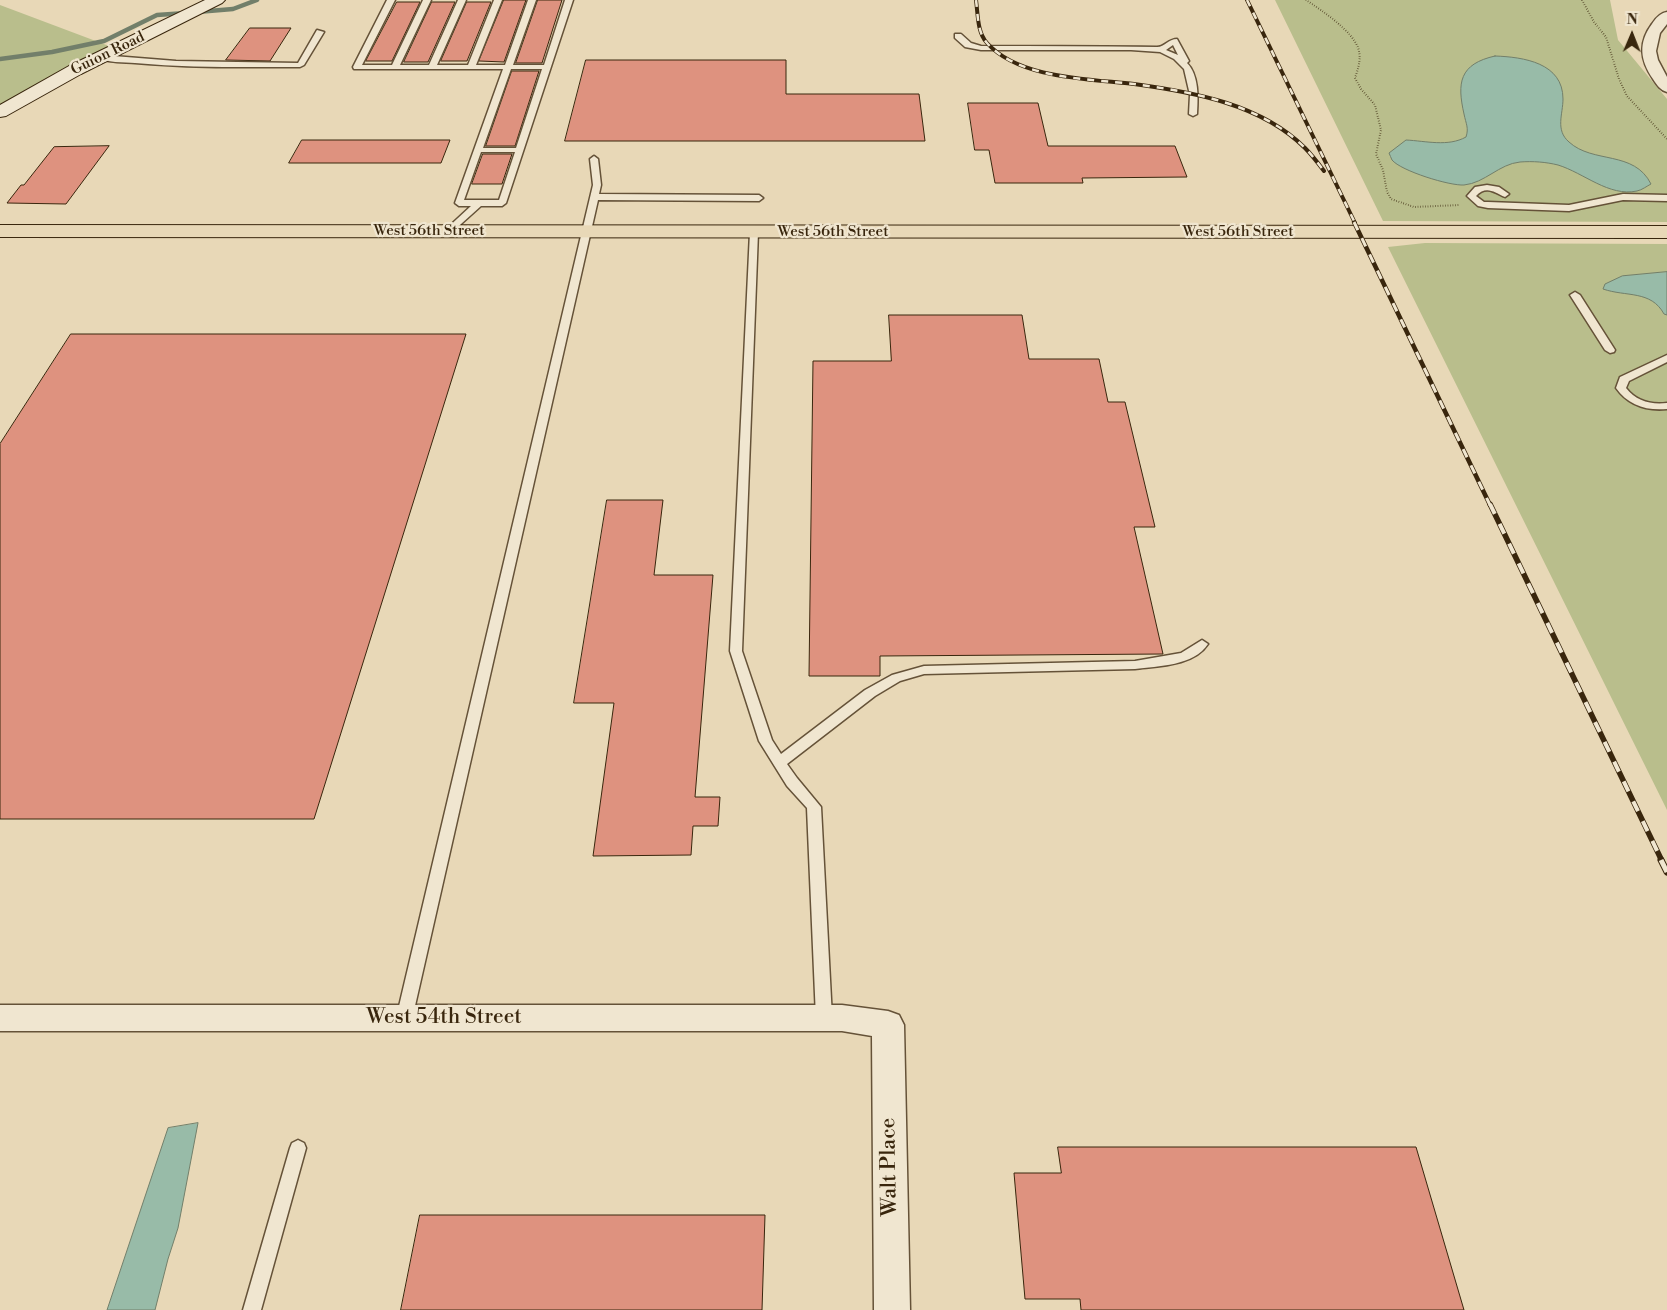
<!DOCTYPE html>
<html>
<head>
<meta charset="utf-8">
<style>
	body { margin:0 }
	#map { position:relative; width:1667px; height:1310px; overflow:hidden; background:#e8d8b7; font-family:"Libre Bodoni",serif }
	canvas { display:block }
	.north { position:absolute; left:1607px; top:10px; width:50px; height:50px; -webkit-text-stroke:4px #f0e6d0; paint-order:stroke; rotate:1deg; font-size:14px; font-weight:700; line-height:20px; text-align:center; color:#39260d }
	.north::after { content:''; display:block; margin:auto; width:18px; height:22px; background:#39260d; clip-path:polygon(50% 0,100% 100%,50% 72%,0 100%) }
</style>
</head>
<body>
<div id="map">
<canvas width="1667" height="1310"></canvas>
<div class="north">N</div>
</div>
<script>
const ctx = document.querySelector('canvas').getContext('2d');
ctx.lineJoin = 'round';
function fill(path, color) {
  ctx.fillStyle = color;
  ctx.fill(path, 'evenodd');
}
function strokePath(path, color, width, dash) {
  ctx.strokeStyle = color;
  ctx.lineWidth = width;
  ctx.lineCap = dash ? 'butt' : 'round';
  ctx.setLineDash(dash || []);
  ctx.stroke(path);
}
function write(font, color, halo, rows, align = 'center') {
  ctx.font = font + ' "Libre Bodoni",serif';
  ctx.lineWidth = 4.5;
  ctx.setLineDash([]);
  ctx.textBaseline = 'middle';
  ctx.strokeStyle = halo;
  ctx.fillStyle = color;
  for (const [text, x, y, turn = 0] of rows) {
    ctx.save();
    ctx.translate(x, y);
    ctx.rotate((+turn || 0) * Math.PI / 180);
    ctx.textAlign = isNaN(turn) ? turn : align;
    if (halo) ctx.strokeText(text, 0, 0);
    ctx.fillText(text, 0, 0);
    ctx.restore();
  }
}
const green = new Path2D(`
	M1275,0H1610L1618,40L1667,99V222L1383,221Z
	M0,5L109,46L0,108Z
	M1425,243L1667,244V810L1388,247Z`);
const water = new Path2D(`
	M1495,56C1524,57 1563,63 1563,99C1563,114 1555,130 1569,142C1593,164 1634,150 1651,184C1647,186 1642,190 1637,191C1609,197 1584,173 1558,165C1546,162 1533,161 1520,162C1499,164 1485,183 1464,185C1450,186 1401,171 1392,160C1391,158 1390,155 1389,153L1406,140C1426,141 1448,147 1466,137C1469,128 1466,124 1464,114C1457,83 1459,64 1495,56Z
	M1667,272V315L1664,314C1651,290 1626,297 1603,289L1605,284L1622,276Z
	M198,1123L178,1228L168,1259L155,1310H107L168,1128Z`);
const stream = new Path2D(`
	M197,12L233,9L257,0
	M0,59L52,52L104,41L157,15L186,13`);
const building = new Path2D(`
	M504,0H526L504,62L479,61Z
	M538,0H562L542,63H516Z
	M397,2H420L392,61H366Z
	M432,2H455L428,62H404Z
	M467,2H491L467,61H441Z
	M250,28H291L270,61L226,60Z
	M586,60H786V94H919L925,141H565Z
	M512,71H539L515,146H486Z
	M968,103H1038L1048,146H1175L1187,177L1082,178L1083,183H995L989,150H975Z
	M302,140H450L441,163H289Z
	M109,146L66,204L7,203L21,185H24L54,147Z
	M483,154H512L502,184H472Z
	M889,315H1022L1029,359H1099L1108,402H1125L1155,527H1134L1163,654L880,656V676H809L813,361H891Z
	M71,334H466L314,819H0V444Z
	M607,500H663L654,575H713L695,797H720L718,826H693L691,855L593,856L614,703H574Z
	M1058,1147H1416L1464,1310H1081L1080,1299H1025L1014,1173H1061Z
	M420,1215H765L762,1310H401Z`);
const path = new Path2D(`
	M1306,0C1321,10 1355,32 1359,51C1361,60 1358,69 1355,78L1361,89L1375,105L1381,130L1376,154L1383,170L1387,192L1391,199L1414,207L1460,205
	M1582,0L1594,22L1606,37L1619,79L1627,96L1667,139`);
const lane = new Path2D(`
	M387,0H395L362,65H392L423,0H431L400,65H429L458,0H466L437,65H468L494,0H502L476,65H505L528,0H536L513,65H544L565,0H573L506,203L502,206H481L451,233H445L444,231L471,206H459L455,203L503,69H354L353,67ZM511,69H542L516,148H483ZM481,152H515L499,200H464Z
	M317,30L324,32L304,65L300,67C245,67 190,68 135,63C124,62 106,63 97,57L101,55L176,61L298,63Z
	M955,34H961L971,43L981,46C1039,46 1098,46 1156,47C1164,48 1168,39 1177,39L1189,61L1187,63C1199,75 1198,98 1197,114L1193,116L1189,114L1190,95L1184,69L1174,59L1160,52L1131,50H981L965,47L955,38ZM1173,45L1178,55L1166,50Z
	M594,156L598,159L601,185L599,194L759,195L763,198L759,201L598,200L412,1019L409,1024L404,1026L399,1024L396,1019L593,185L590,159Z
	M1487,185L1499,187L1509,194L1505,197C1494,192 1486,185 1476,196L1484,202H1488L1569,205L1623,194L1667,195V201L1623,200L1569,211L1488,208L1478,206L1467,196L1475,187Z
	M754,229L758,232L742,651L772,740L781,754L865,690L892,675L924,666L1135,661L1181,653L1202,640L1208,644C1194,666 1158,666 1135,669L924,674L900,681L875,696L787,764L797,778L821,807L832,1018L829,1023L824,1025L819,1023L816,1018L807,808L787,786L759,741L730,651L750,232Z
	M1575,292L1580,295L1615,350L1614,352L1610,353L1605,350L1570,295Z
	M1667,355V362L1629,381L1626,388C1636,401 1651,405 1667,403V409C1646,411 1628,405 1616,388L1620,377Z
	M298,1140L304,1143L306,1148L261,1310H243L290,1148L292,1143Z`);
const street = new Path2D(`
	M1667,12V24L1660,33L1656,51L1658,60L1667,77V92C1660,90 1657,85 1653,79C1640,60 1638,43 1652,24C1656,18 1660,13 1667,12Z
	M0,1005H842L888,1011L899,1015L904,1025L910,1310H874L872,1036L842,1031H0Z`);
const secondary = new Path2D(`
	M205,0H225L222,3L81,74L6,116L0,117V105L69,66Z`);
const primary = new Path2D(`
	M0,225L1667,226V238L0,237Z`);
const railFar3 = new Path2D(`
	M976,0C978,14 977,32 987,43C1019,79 1090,79 1134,84C1193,92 1261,104 1305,148C1312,155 1318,163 1324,171
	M1247,0L1355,223`);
const railFar2 = new Path2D(`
	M1354,222L1490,505`);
const railFar1 = new Path2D(`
	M1490,504L1662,861`);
const rail = new Path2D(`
	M1661,860L1667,872`);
const farStreetnames = [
	["Guion Road",108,54,-26],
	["West 56th Street",429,231],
	["West 56th Street",833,232],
	["West 56th Street",1238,232]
];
const nearStreetnames = [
	["West 54th Street",444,1018],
	["Walt Place",890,1167,-91]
];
fill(green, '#b9be8c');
fill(water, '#98bba8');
strokePath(water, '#727f6a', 1);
strokePath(stream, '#727f6a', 4.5);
fill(building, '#de927f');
strokePath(building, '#39260d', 1);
strokePath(lane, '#655238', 3);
strokePath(street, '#655238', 3);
strokePath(secondary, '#39260d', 2);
strokePath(primary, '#39260d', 2);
strokePath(path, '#39260d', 2, [0.5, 2]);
fill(lane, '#f0e6d0');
fill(street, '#f0e6d0');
fill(secondary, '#f0e6d0');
fill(primary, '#e8d8b7');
strokePath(railFar3, '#39260d', 4);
strokePath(railFar2, '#39260d', 4.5);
strokePath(railFar1, '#39260d', 5.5);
strokePath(rail, '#39260d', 7);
strokePath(railFar3, '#f0e6d0', 2.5, [7]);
strokePath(railFar2, '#f0e6d0', 3, [9]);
strokePath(railFar1, '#f0e6d0', 4, [11]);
strokePath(rail, '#f0e6d0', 5, [14]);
write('15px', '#39260d', '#f0e6d0', farStreetnames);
write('21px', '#39260d', '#f0e6d0', nearStreetnames);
</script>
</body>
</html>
